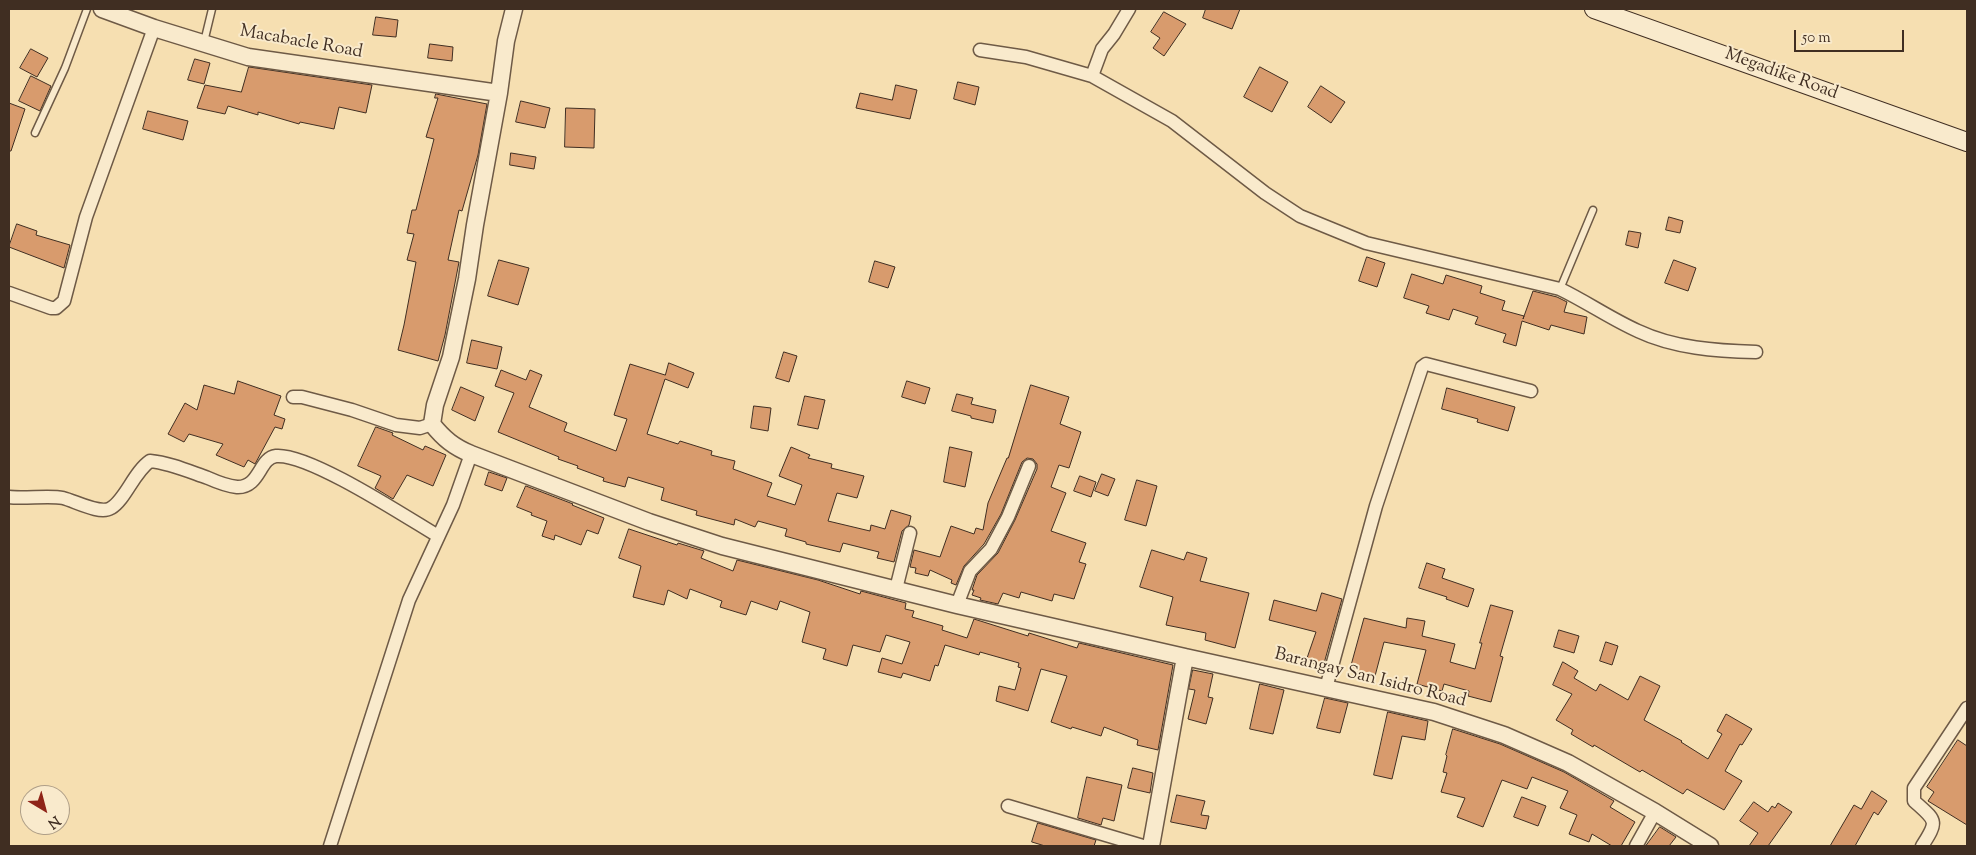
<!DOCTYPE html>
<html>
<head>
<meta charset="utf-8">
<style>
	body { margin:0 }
	#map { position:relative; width:1976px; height:855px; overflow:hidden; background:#f6dfb1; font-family:"Sorts Mill Goudy",serif }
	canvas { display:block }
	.frame { position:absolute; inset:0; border:10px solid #402e22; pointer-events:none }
	.north { position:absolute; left:20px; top:785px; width:50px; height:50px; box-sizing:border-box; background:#f9eacc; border:1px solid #af9f88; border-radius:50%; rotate:143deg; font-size:14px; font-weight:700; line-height:20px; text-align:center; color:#402e22 }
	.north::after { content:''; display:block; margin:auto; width:18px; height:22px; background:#8f2418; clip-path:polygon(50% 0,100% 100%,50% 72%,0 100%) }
	.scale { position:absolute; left:1794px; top:30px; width:110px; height:22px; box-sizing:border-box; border:2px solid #402e22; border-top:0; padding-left:6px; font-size:15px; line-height:18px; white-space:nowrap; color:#402e22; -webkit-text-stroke:4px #f9eacc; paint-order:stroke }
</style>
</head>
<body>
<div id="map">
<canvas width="1976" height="855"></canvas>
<div class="frame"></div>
<div class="north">N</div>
<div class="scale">50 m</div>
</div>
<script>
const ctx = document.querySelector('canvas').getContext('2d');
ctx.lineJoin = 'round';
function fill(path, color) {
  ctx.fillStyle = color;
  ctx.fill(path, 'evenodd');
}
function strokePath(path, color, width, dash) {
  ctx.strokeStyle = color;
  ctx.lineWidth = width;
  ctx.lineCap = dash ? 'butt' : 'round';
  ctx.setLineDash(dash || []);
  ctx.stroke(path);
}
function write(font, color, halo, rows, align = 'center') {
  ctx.font = font + ' "Sorts Mill Goudy",serif';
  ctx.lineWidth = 4;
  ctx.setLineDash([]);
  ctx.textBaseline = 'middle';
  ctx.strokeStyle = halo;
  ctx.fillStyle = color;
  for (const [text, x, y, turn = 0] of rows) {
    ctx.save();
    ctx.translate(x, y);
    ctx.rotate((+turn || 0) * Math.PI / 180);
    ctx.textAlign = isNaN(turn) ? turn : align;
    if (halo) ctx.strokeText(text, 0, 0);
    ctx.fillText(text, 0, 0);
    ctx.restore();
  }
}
const building = new Path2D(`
	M1206,9H1240L1232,29L1203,18Z
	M1164,12L1186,24L1164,56L1153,48L1160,38L1151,32Z
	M376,17L398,20L396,37L373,35Z
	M430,44L453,47L452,61L428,58Z
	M31,49L48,58L37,77L20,68Z
	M195,59L210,63L204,84L188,80Z
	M249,67L372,85L366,113L339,107L334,129L300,122L299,124L258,112V115L228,106L225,114L197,108L205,85L241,92Z
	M1260,67L1288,82L1272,112L1244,97Z
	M31,76L51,86L40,111L19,101Z
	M958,82L979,87L975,105L954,99Z
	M896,85L917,90L910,119L856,108L860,93L892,100Z
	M1321,86L1345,102L1331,123L1308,107Z
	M436,94L487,104L478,155L462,211L459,210L448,260L459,262L445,335L438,361L398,350L404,325L416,262L407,260L414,234L407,233L412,210H416L434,139L426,137L438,98H435Z
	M521,101L550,108L545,128L516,122Z
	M9,103L25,109L11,151H9Z
	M566,108L595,109L594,148L565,147Z
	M148,111L188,121L183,140L143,129Z
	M511,153L536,157L534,169L510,165Z
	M1669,217L1683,221L1680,233L1666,230Z
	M17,224L37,231L36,235L70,245L64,268L9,247Z
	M1629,231L1641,233L1638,248L1626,245Z
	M1367,257L1385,263L1377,287L1359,281Z
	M499,260L529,268L518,305L488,296Z
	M1674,260L1696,268L1688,291L1665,283Z
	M875,261L895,267L888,288L869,282Z
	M1412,274L1443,284L1446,275L1482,286L1480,293L1505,301L1502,310L1524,316L1523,319L1533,291L1557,297L1567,302L1564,312L1587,317L1584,334L1551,325L1549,330L1522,321L1516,346L1503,342L1506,334L1475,324L1478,317L1453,309L1449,320L1426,313L1429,306L1404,298Z
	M472,340L502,347L497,369L467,363Z
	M784,352L797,356L789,382L776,378Z
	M669,363L694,373L688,388L665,379L647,434L678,444L680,441L712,451L711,455L735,461L733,469L772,483L767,496L795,505L802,485L779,476L791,447L810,455L808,458L832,464L831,468L864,476L857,498L837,493L828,521L870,531L871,525L885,529L891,510L911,516L909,525L902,531L894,562L877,558L879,552L843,543L840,552L806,544V542L785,536L787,529L758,521L755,527L735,519L734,525L696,515L697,511L661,500L664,488L628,477L625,487L603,481L604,478L577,468L578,466L558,459L559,457L498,432L514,393L495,386L501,370L526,380L530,370L542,375L529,407L567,423L564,431L616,451L627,419L614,415L630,364L665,375Z
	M238,381L281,396L274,415L285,419L282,429L275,427L255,464L248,460L244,467L216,455L223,444L189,434L184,442L168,434L185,403L197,410L204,385L234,394Z
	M907,381L930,388L925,404L902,397Z
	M1031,385L1069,397L1060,424L1081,432L1069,468L1059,465L1051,487L1066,493L1051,531L1086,543L1079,562L1086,564L1074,599L1054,594L1052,601L1021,592L1019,598L1003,593L998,604L980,600L981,598L972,595L974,590H972L977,575L998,553L1015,520L1037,469V464L1033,459L1027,458L1022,462L1001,514L984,544L964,566L956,585L951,583L952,580L930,570L928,576L915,573L916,568L910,567L914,550L940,557L951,526L974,534L976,528L983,530L988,503L1007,458H1008Z
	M461,387L484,397L475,421L452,410Z
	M1447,388L1515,407L1508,431L1477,422L1478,419L1442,409Z
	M957,394L973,398L971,404L996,410L993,423L971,418V416L952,411Z
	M805,396L825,400L818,429L798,425Z
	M754,406L771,408L768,431L751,428Z
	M376,427L393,433L392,435L423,450L425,446L446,455L433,486L407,475L393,499L375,488L381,476L358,466Z
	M950,447L972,452L965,487L944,482Z
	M489,472L507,478L502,491L485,485Z
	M1102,474L1115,479L1108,496L1095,491Z
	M1080,476L1096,482L1091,497L1074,491Z
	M1137,480L1157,486L1146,526L1125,520Z
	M526,486L573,504L572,505L604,518L598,534L587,530L581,545L555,535L554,540L542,536L547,521L531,515L532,513L517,507Z
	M629,529L677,545L678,543L704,551L701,558L733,571L737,560L818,580L860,594L861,591L906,603L905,609L914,611L912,617L943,626L942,630L967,638L974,619L1028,636L1029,633L1077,648L1079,643L1173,665L1158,750L1137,745L1138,740L1104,727L1101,736L1072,727L1071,729L1051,722L1067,676L1041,669L1028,711L996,701L999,686L1015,690L1021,668L1018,667L1019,663L980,652L979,655L945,645L938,666L935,665L930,681L903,673L901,678L878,672L882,658L902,664L910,642L886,635L880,652L853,645L847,666L823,659L826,649L802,642L810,612L780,601L777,610L751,601L746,615L720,607L722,601L690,589L687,599L668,590L664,605L633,597L641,566L619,558Z
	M1152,550L1184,560L1187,552L1207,558L1200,581L1249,593L1235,648L1205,640L1206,633L1166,625L1173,597L1140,587Z
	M1427,563L1445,569L1442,578L1474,589L1468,607L1446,599L1447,597L1419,588Z
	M1322,593L1342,599L1323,667L1306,661L1316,632L1269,620L1274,600L1316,611Z
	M1491,605L1513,611L1500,656L1503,657L1491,702L1468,696L1469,691L1444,684L1442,691L1417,684L1426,650L1384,642L1375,676L1350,669L1364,618L1406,628L1407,618L1425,621L1422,636L1455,644L1450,662L1475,669L1482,643H1480Z
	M1559,630L1579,636L1574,653L1554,647Z
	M1606,642L1618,646L1612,665L1600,661Z
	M1563,662L1578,671L1574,678L1596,691L1600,684L1628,700L1640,676L1660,686L1644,720L1682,741L1681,742L1708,759L1722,734L1717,731L1726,714L1752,729L1742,745L1740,744L1725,771L1742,781L1724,810L1687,789L1683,794L1642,770L1640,772L1594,745L1593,747L1571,734L1573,730L1556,720L1572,694L1553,685Z
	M1193,670L1213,674L1208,697L1213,698L1206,724L1188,719L1195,690L1189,689Z
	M1260,684L1284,690L1273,734L1250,729Z
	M1325,698L1348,703L1340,733L1317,728Z
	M1388,712L1428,721L1425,740L1402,736L1392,779L1374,775Z
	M1453,729L1500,744L1564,772L1614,801L1610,807L1635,822L1621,846H1612L1592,834L1589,842L1569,834L1577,815L1560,808L1568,791L1532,777L1527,789L1502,780L1483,827L1457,817L1465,798L1441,792L1447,773L1443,772L1447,756L1446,755Z
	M1958,740L1967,746V825L1928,801L1934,792L1927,787Z
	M1133,768L1153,773L1150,793L1128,788Z
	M1087,777L1122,785L1114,821L1103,818L1101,825L1078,818Z
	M1872,791L1887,801L1878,815L1874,812L1855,846H1830L1854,805L1861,809Z
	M1177,795L1205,801L1201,815L1209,816L1206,829L1171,822Z
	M1522,797L1546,806L1538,826L1514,817Z
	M1754,802L1768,812L1772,806L1775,808L1778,803L1792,812L1768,846H1749L1758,833L1740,821Z
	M1038,823L1096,840L1094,846H1045L1032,842Z
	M1660,827L1676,837L1669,846H1646Z`);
const service = new Path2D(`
	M204,42L212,9
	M35,133L65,68L87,9
	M1560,289L1593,210`);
const minor = new Path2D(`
	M980,50L1026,57L1092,76L1172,121L1265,193L1300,216L1366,243L1560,289C1587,302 1611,319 1638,331C1674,348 1716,351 1756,352
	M1092,76L1102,49L1114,34L1129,9
	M9,293L51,308H56L64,301L86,217L154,28
	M293,397H302L352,410L396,425L420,428L432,424
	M9,497C24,499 50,495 63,498C75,501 100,515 111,508C125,500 134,472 150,461C170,463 188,471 208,478C217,482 227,486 237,487C260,488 259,458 276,456C309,453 406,517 438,536
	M896,589L910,533
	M957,605L970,571L991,549L1008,517L1029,466
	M1326,688L1376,506L1422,367L1426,364L1531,391
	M1008,806L1143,846
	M330,846L409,600L453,505L471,454
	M1636,846L1655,812
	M1922,846C1939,820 1936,821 1914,801V788L1967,708`);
const tertiary = new Path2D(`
	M102,9L154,28L248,57L499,93
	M514,9L506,41L499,93L475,225L467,279L451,357L435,405L432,424C444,439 454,447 471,454L649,522L722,546L957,605L1185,657
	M1151,846L1185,657L1434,712L1504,735L1568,763L1655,812L1710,846`);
const secondary = new Path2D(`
	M1594,9L1967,142`);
const streetNames = [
	["Macabacle Road",301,43,10],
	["Megadike Road",1781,75,20],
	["Barangay San Isidro Road",1370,679,14]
];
fill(building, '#d89b6d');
strokePath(building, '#402e22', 1);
strokePath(service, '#6e5a46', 9);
strokePath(minor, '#6e5a46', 15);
strokePath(tertiary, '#6e5a46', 19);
strokePath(secondary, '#402e22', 20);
strokePath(service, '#f9eacc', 6);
strokePath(minor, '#f9eacc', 12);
strokePath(tertiary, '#f9eacc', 16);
strokePath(secondary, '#f9eacc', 18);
write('18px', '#402e22', '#f9eacc', streetNames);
</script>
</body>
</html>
